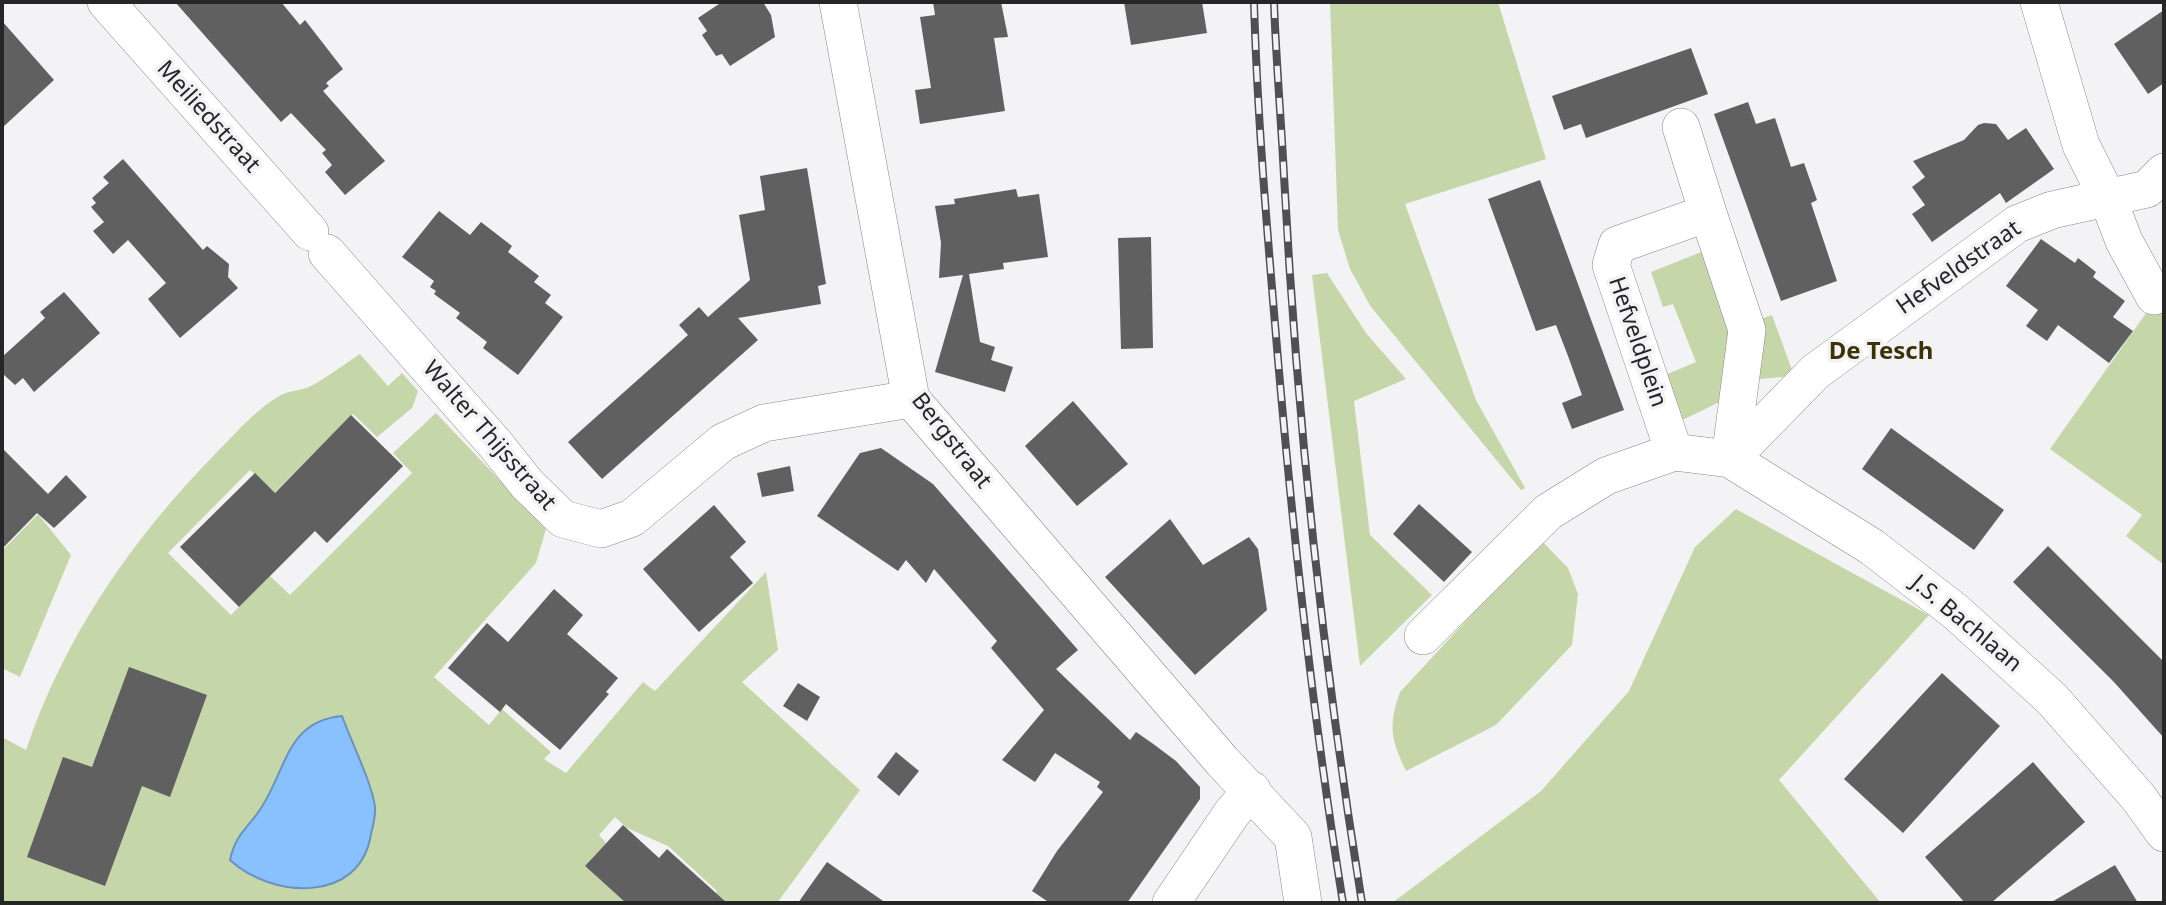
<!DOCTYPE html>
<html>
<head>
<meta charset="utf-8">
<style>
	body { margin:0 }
	#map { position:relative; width:2166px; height:905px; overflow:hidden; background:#f3f3f5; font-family:"Noto Sans",sans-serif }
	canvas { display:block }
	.frame { position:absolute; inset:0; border:4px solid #262627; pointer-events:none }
</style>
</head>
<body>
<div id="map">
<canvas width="2166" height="905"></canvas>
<div class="frame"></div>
</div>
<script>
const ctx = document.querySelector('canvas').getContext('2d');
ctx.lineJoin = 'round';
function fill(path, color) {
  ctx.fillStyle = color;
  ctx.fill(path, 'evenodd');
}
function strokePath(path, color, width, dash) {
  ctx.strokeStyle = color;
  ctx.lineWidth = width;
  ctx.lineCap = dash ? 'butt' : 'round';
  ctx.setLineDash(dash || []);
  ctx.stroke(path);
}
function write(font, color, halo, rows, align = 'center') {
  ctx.font = font + ' "Noto Sans",sans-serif';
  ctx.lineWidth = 7;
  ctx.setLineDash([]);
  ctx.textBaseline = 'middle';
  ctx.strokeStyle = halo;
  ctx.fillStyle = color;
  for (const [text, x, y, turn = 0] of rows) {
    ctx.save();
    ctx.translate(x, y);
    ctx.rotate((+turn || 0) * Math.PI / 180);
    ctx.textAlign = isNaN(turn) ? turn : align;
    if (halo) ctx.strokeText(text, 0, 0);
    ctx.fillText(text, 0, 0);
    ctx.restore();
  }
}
const green = new Path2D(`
	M1330,2H1498L1546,159L1405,204L1476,400L1525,488L1521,490L1371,307L1350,269L1338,230Z
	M1704,251L1732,336L1728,398L1676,423L1658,378L1696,362L1673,304L1663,307L1651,272Z
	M1327,273L1366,333L1406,379L1354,401L1370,535L1432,595L1360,666L1312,275Z
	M2156,299L2164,305V565L2126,536L2142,515L2050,449Z
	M1772,315L1792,370L1783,377L1760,379L1758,320Z
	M360,354L388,386L402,373L418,391L412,408L377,437L353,414L274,493L250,470L168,553L231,615L270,576L290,595L412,473L393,453L436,413L546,529L536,563L434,677L489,725L502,709L551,752L544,759L566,773L643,682L655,691L766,572L778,650L742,682L860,790L777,903H707L717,891L668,846L627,828L615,817L599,835L606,843L585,866L624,901L622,903H2V737L26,750C65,635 132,539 217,452C236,433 257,408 281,395C290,390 302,391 311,386C328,377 344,364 360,354Z
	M1736,509L1929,615L1779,780L1881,903H1392L1541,791L1629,691L1695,547Z
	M38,514L71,555L20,677L2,668V551Z
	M1541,540L1568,568L1578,594L1572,645L1496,725L1406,771C1391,740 1388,725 1400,692Z`);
const water = new Path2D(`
	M342,716C351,741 372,783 375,807C376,815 373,826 371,834C360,905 271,898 230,860C236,832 250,827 263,805C287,766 288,721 342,716Z`);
const building = new Path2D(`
	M175,2H281L300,25L305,20L343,69L326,83L329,86L323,91L385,161L345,195L325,172L332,165L322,153L326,150L291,113L281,122Z
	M722,2H763L771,15L775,37L730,66L722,54L716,56L702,35L707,31L698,18Z
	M933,2H1001L1008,37L994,38L1005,111L920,124L915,90L931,88L920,17L935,15Z
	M1124,2H1202L1207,33L1131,45Z
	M2164,10V83L2148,94L2114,44Z
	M2,21L54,80L2,128Z
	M1691,48L1708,94L1586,138L1581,124L1564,130L1552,96Z
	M1748,102L1756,124L1775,118L1791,167L1804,163L1817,200L1811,203L1837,281L1781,301L1714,114Z
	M1984,123L1996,124L2008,140L2026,128L2054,169L2006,203L2000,193L1932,242L1912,214L1925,205L1912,187L1925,177L1913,161L1964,140L1978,125Z
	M123,159L203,250L207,246L229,264L228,277L238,288L180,338L148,299L166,283L128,240L113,254L93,231L104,222L91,207L96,203L92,198L109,183L103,177Z
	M807,168L826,284L818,286L821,304L738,318L758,340L602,479L568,442L688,335L679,325L699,307L708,317L750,280L739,215L765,210L760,176Z
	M1540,180L1624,410L1572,429L1562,403L1582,395L1568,356L1556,325L1536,331L1488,199Z
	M1016,189L1018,197L1039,194L1048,257L1003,263L1004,269L969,274L980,342L995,347L991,360L1013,367L1005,392L935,372L963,275L939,278L941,243L935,206L955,204L954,199Z
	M439,211L470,235L481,222L512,246L508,252L539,276L534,282L551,295L545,303L563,317L518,375L483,348L487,342L456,318L460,313L434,294L436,291L430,287L434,281L402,257Z
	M1151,237L1153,348L1121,349L1118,238Z
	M2041,239L2075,263L2078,258L2096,272L2093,277L2125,301L2113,317L2133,331L2109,363L2058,325L2047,341L2026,326L2038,310L2006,286Z
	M64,292L100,333L34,392L23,378L15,385L2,373V357L45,318L40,312Z
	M1073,401L1128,464L1077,506L1025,446Z
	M351,415L403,466L327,543L315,531L239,607L180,547L255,473L275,493Z
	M1891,428L2004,510L1974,550L1862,469Z
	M2,448L48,494L66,475L87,497L54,528L37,513L2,549Z
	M881,448L933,484L1078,650L1056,669L1130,740L1136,732L1152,743L1176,761L1200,787V799L1127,903H1050L1032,891L1057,851L1103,792L1097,787L1100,782L1055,753L1035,782L1002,760L1044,710L991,648L997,641L934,569L926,583L906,560L898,571L817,516L860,453Z
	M790,466L794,491L762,497L757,473Z
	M1419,504L1472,552L1444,582L1393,534Z
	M714,505L746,542L730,557L753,583L699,632L643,569Z
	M1170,519L1203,565L1249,537L1258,549L1267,610L1195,675L1105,577Z
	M2048,546L2164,662V738L2113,681L2013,582Z
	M554,589L583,615L567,634L618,678L606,692L609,694L560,750L506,704L500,712L448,668L487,623L508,642Z
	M129,667L207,695L170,797L142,786L105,886L27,857L63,757L92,767Z
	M1942,673L2000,726L1903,833L1844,779Z
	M798,683L820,697L807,721L783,706Z
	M896,752L919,771L899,796L877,777Z
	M2033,762L2085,822L1991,903H1965L1925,857Z
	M623,825L659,858L667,849L727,903H626L585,866Z
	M827,862L886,903H798Z
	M2115,865L2138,903H2050Z`);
const minor = new Path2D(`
	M106,2L310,232
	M838,2L911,399L1222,761L1293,837L1303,903
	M2039,2L2081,145L2108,199L2124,241L2154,296
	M1681,127L1708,213
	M327,253L496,445L527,484L563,519L601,529L632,518L723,442L764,423L911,399
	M1674,452L1611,265L1617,245L1708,213L1747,330L1730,459
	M1730,459L1815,372L2017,224L2052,210L2147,189L2164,172
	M1423,636L1548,512L1606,476L1674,452L1730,459L1872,547L1956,612L2052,699L2138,797L2164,833
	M1171,903L1232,813L1252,790`);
const rail = new Path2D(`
	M1254,2C1257,109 1266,217 1275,324C1291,518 1312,711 1343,903
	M1274,2C1276,60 1281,118 1284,176C1297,420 1323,662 1362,903`);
const streetNames = [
	["Meiliedstraat",208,117,48],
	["Hefveldstraat",1959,268,-35],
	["Hefveldplein",1637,342,71],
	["Walter Thijsstraat",489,436,49],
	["Bergstraat",951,441,52],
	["J.S. Bachlaan",1966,624,40]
];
const neighbourhoodNames = [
	["De Tesch",1881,352]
];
fill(green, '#c5d7a8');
fill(water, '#88c1fd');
strokePath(water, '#6b92bd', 2);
fill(building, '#606061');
strokePath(minor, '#888889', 38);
strokePath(minor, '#fff', 37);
strokePath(rail, '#505051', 8);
strokePath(rail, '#f3f3f5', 5, [16]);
write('23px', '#262627', '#f3f3f5', streetNames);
write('bold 24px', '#3d3207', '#f3f3f5', neighbourhoodNames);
</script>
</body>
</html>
